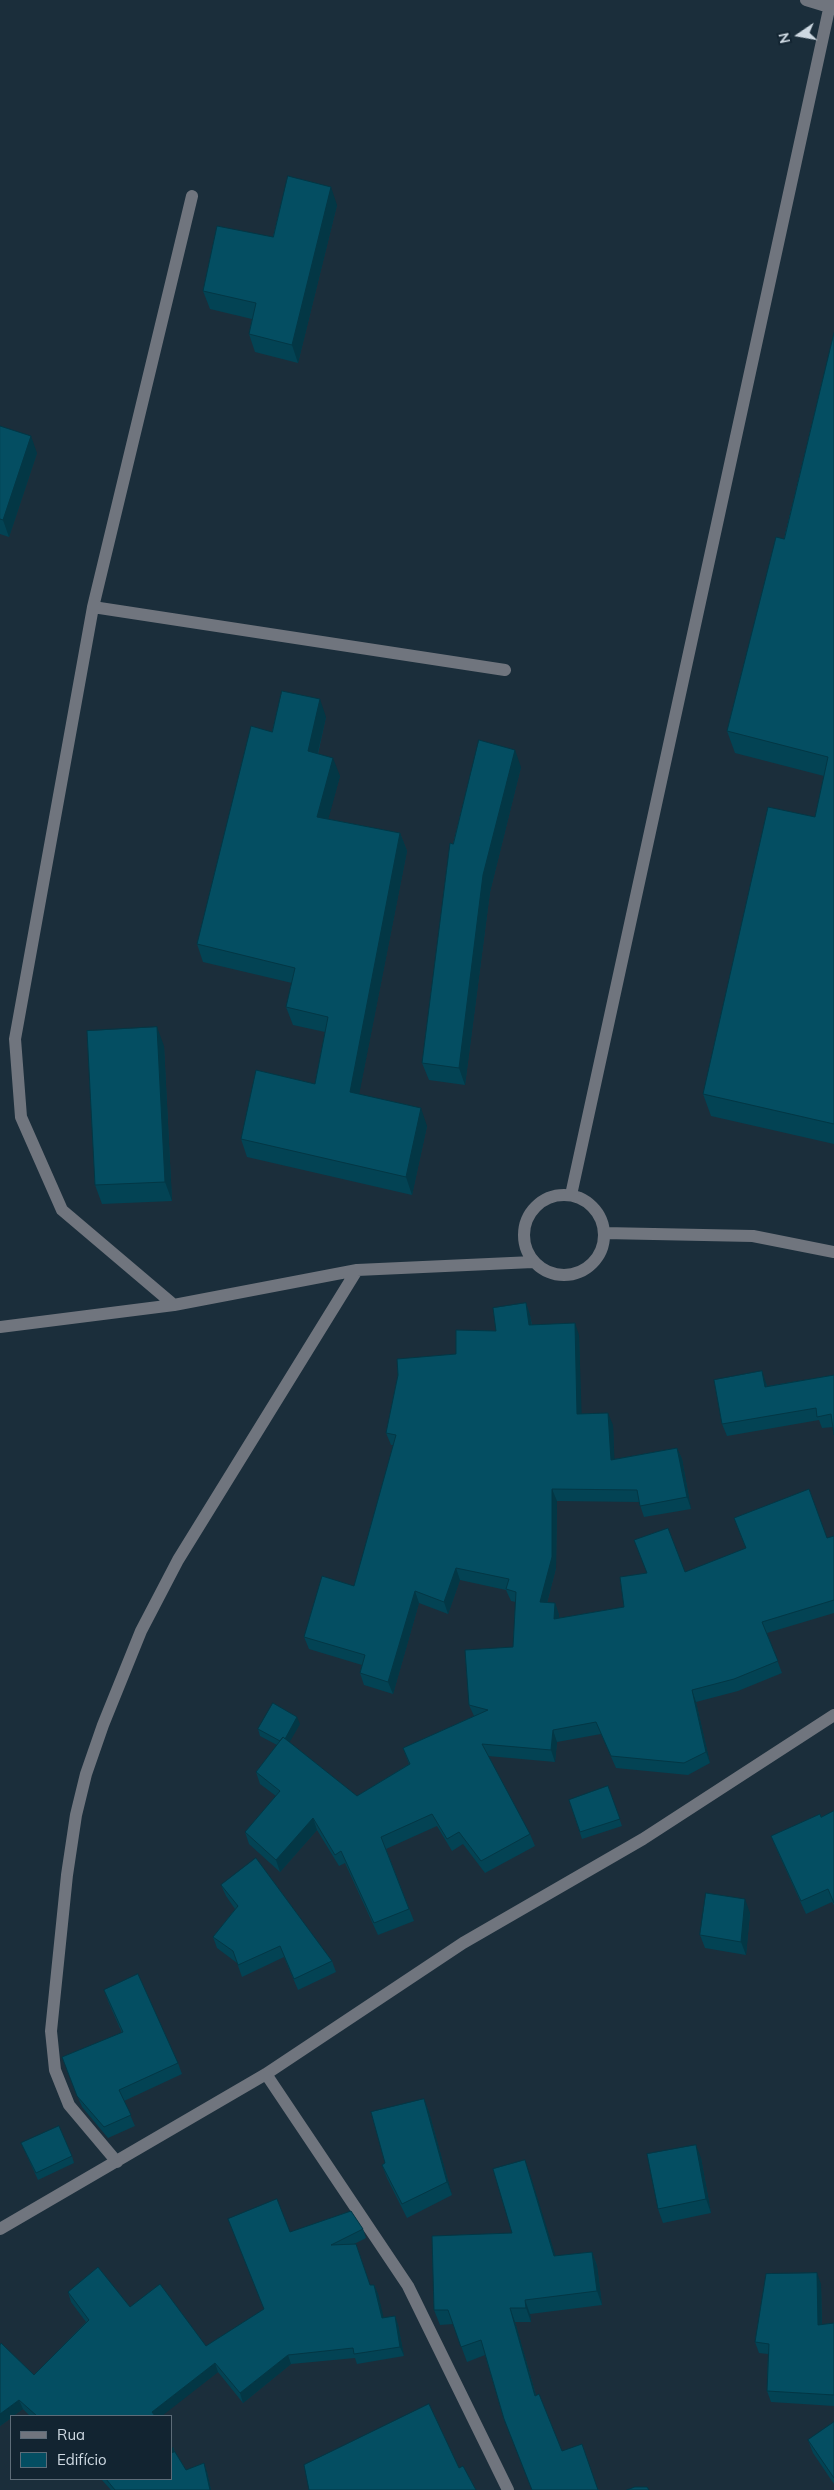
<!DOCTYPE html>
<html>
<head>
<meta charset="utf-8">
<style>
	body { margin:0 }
	#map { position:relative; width:834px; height:2490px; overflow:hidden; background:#1b2e3b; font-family:Mulish,sans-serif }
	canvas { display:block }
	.legend { position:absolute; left:10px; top:2415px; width:162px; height:65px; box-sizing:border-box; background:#122431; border:1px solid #5d6c78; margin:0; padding:6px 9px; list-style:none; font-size:15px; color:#ced9e2 }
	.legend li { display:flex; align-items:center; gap:10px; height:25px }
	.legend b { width:25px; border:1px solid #5d6c78 }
	.north { position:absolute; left:774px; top:10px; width:50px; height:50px; -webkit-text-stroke:4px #122431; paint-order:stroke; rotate:258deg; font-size:14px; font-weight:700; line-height:20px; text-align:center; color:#ced9e2 }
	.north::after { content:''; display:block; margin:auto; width:18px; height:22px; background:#ced9e2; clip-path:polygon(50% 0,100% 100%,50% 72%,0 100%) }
</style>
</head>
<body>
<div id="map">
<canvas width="834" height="2490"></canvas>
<ul class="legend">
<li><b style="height:6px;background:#70757e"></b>Rua</li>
<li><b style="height:14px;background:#044e62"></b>Edifício</li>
</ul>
<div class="north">N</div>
</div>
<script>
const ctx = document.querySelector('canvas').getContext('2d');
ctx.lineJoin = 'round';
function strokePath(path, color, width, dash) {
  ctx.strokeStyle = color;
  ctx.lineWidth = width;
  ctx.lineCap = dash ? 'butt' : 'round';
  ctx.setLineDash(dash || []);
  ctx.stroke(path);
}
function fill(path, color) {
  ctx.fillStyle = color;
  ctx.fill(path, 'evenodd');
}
const minor = new Path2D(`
	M806,0L829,7
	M93,607L505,670
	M524 1235a40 40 0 1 1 80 0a40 40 0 1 1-80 0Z
	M571,1195L831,0
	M604,1233L753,1236L834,1252
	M174,1305L62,1210L21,1117L15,1039L93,607L192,196
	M0,1327L174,1305L357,1270L533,1262
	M266,2074L408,2286L508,2490
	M117,2162L69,2105L55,2070L51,2031L67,1875L76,1815L86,1774L103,1725L141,1631L178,1560L357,1270
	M0,2229L266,2074L463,1943L643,1839L834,1715`);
const wall = new Path2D(`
	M337,205L298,363L255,352L249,334L252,319L210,309L203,291Z
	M834,333V1144L711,1116L703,1094L815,817L824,776L735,753L727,731L784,539Z
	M0,426L37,453L9,537L0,534Z
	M326,717L318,754L340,776L328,819L400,833L407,851L359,1094L427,1126L412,1195L247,1157L241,1139L315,1084L325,1032L293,1025L286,1007L292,983L203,962L197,944L272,732Z
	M521,767L490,892L465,1085L429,1080L422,1063L453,844Z
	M164,1046L172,1201L102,1204L95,1185Z
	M526,1303L530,1315L532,1325L579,1335L581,1414L613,1425L614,1459L677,1448L682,1459L691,1509L644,1517L639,1502L557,1501L556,1568L547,1603H555L559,1615V1618L624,1607L685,1572L827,1538L834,1536V1613L767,1633L782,1673L738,1691L696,1702L710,1763L688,1775L616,1768L601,1734L557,1742L555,1762L488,1756L530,1834L535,1846L485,1873L463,1844L452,1851L437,1826L386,1849L414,1921L378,1935L345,1863L339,1866L317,1830L280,1872L249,1844L245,1832L276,1796L260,1784L256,1772L277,1745L260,1736L258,1729L300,1724L289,1742L357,1796L409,1764L403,1748L474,1716L469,1705L513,1647L516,1602L511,1601L506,1590L460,1580L448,1614L419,1603L393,1694L364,1685L360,1673L362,1665L309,1649L304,1637L354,1586L394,1445H391L386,1433L456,1354L496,1331Z
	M834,1375L833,1427L822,1428L819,1420L727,1436L722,1424L766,1383L767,1386Z
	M608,1786L622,1826L582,1839L569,1800Z
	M834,1811V1905L832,1902L806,1914L776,1848L771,1836L821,1817Z
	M221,1885L332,1961L336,1972L298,1990L284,1957L242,1977L237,1963L217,1948L213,1937L235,1909L226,1896Z
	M750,1913L746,1955L705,1948L700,1935Z
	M104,1990L178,2063L182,2074L124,2101L135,2126L108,2138L82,2107L66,2068L122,2033L108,2001Z
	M424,2099L429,2112L452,2195L407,2218L387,2178L382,2165L385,2163Z
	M21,2143L72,2156L74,2163L38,2180Z
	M701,2158L711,2213L663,2223L658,2209Z
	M530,2174L555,2256L592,2252L597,2266L602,2305L530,2314L531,2322H515L536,2395L562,2451L599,2490H532L504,2419L485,2355L467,2362L453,2324L440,2325L434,2310L512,2233Z
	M363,2229L366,2238L354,2244L370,2285H374L378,2294L383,2318L395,2316L398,2325L404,2356L357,2364L355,2358L291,2364L243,2403L218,2372L161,2416H30L23,2409L13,2416H11V2418L0,2426V2345L34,2375L86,2322L71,2302L68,2292L130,2307L206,2346L264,2309L290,2232Z
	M821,2284L822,2325L834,2323V2406L771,2402L767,2391L768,2354L759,2353L755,2342Z
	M834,2422V2484L813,2453L808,2440Z
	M173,2447L175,2452L186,2470L207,2472L211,2490H111L101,2479H171Z`);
const shadedWall = new Path2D(`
	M331,187L337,205L298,363L292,345Z
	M31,436L37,453L9,537L3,520Z
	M320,699L326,717L314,769L308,751Z
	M515,750L521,767L490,892L465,1085L459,1068L483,875Z
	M333,758L340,776L324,835L317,817Z
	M400,833L407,851L356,1110L350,1092Z
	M157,1027L164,1046L172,1201L165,1182Z
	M421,1108L427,1126L412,1195L406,1177Z
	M526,1303L530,1315L533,1337L529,1325Z
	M575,1323L579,1335L582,1426L577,1414Z
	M762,1371L766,1383L769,1399L765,1387Z
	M608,1413L613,1425L615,1472L611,1460Z
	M677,1448L682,1459L691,1509L687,1497Z
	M552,1489L557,1501L556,1568L544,1614L540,1602Z
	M456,1568L460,1580L448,1614L444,1602Z
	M415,1591L419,1603L393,1694L388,1682Z
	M555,1603L559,1615V1631L554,1619Z
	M692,1690L696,1702L710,1763L706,1752Z
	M297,1717L300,1724L285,1750L282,1743Z
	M553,1730L557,1742L555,1762L551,1750Z
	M313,1818L317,1830L280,1872L276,1860Z
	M745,1899L750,1913L746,1955L741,1942Z
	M424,2099L429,2112L452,2195L447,2182Z
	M696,2145L701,2158L711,2213L706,2199Z
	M525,2160L530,2174L560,2270L554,2256Z
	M592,2252L597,2266L602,2305L597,2291Z
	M817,2273L821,2284L822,2336L818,2325Z
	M374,2285L378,2294L386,2327L382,2318Z
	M525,2300L530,2314L531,2322L526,2308Z
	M510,2308L515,2322L540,2410L535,2396Z
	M395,2316L398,2325L404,2356L400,2347Z
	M288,2355L291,2364L243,2403L240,2393Z
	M215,2363L218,2372L162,2416H154L152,2412Z
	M19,2400L23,2409L13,2416H11V2418L0,2426V2414Z
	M173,2447L176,2457L171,2461V2449Z
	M204,2463L207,2472L211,2490H210Z`);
const building = new Path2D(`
	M288,176L331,187L292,345L249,334L256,303L203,291L217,226L273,237Z
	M834,333V1124L703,1094L768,807L815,817L828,757L727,731L776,537L784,539Z
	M0,426L31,436L3,520L0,519Z
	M282,691L320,699L308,751L333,758L317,817L400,833L350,1092L421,1108L406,1177L241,1139L256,1070L315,1084L328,1017L286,1007L295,968L197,944L251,726L272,732Z
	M479,740L515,750L483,875L459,1068L422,1063L450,843L453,844Z
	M157,1027L165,1182L95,1185L87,1031Z
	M526,1303L529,1325L575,1323L577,1414L608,1413L611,1460L677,1448L687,1497L640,1506L637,1490L552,1489V1557L540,1602L555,1603L554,1619L624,1607L620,1577L647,1573L634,1540L668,1528L685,1572L746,1548L734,1518L809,1489L827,1538L834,1536V1600L762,1622L778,1661L734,1679L692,1690L706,1752L684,1763L611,1756L596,1722L553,1730L551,1750L482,1744L530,1834L481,1861L459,1832L447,1839L432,1814L381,1837L409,1909L374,1923L341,1851L335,1855L313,1818L276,1860L245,1832L280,1791L256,1772L283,1737L357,1796L410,1764L403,1748L488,1710L469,1705L465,1650L513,1647L516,1592L506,1589L509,1579L456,1568L444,1602L415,1591L388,1682L360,1673L365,1655L304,1637L322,1576L354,1586L396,1435L386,1433L398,1375L397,1359L456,1354V1330L496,1331L493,1308Z
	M762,1371L765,1387L834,1375V1435L831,1414L817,1417L816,1408L722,1424L714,1380Z
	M273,1703L297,1717L285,1739L283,1737L280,1741L258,1729Z
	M608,1786L620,1819L580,1832L569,1800Z
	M834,1811V1903L828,1889L801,1901L771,1836L820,1814L821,1817Z
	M256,1858L332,1961L294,1979L280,1946L238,1965L233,1951L213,1937L238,1906L221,1885Z
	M706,1893L745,1899L741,1942L700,1935Z
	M138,1974L178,2063L119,2090L131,2115L104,2127L77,2096L62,2057L123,2032L104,1990Z
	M424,2099L447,2182L402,2204L382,2165L385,2163L371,2112Z
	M59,2126L72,2156L36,2173L21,2143Z
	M696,2145L706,2199L658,2209L647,2154Z
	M525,2160L554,2256L592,2252L597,2291L525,2300L526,2308H510L535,2396L539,2394L562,2451L582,2444L598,2490H532L504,2419L481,2340L461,2347L448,2310H434L432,2236L512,2233L493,2169Z
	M277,2199L290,2232L351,2211L363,2229L331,2245L356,2244L370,2285H374L382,2318L395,2316L400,2347L354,2354L353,2348L288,2355L240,2393L215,2363L152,2412L155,2416H37L19,2400L0,2414V2345L1,2343L34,2375L89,2320L68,2292L98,2267L130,2307L160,2284L206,2346L264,2309L228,2219Z
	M817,2273L818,2325L834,2323V2395L767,2391L769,2344L755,2342L766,2274Z
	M429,2404L459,2468L463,2466L476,2490H309L304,2465Z
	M834,2422V2478L808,2440Z
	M175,2452L186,2470L204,2463L210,2490H115L106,2479H171V2453Z
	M635,2487H647L649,2490H627Z`);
strokePath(minor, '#70757e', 12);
fill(wall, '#034354');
fill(shadedWall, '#033745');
fill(building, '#044e62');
strokePath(building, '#033745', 1);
</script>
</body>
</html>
